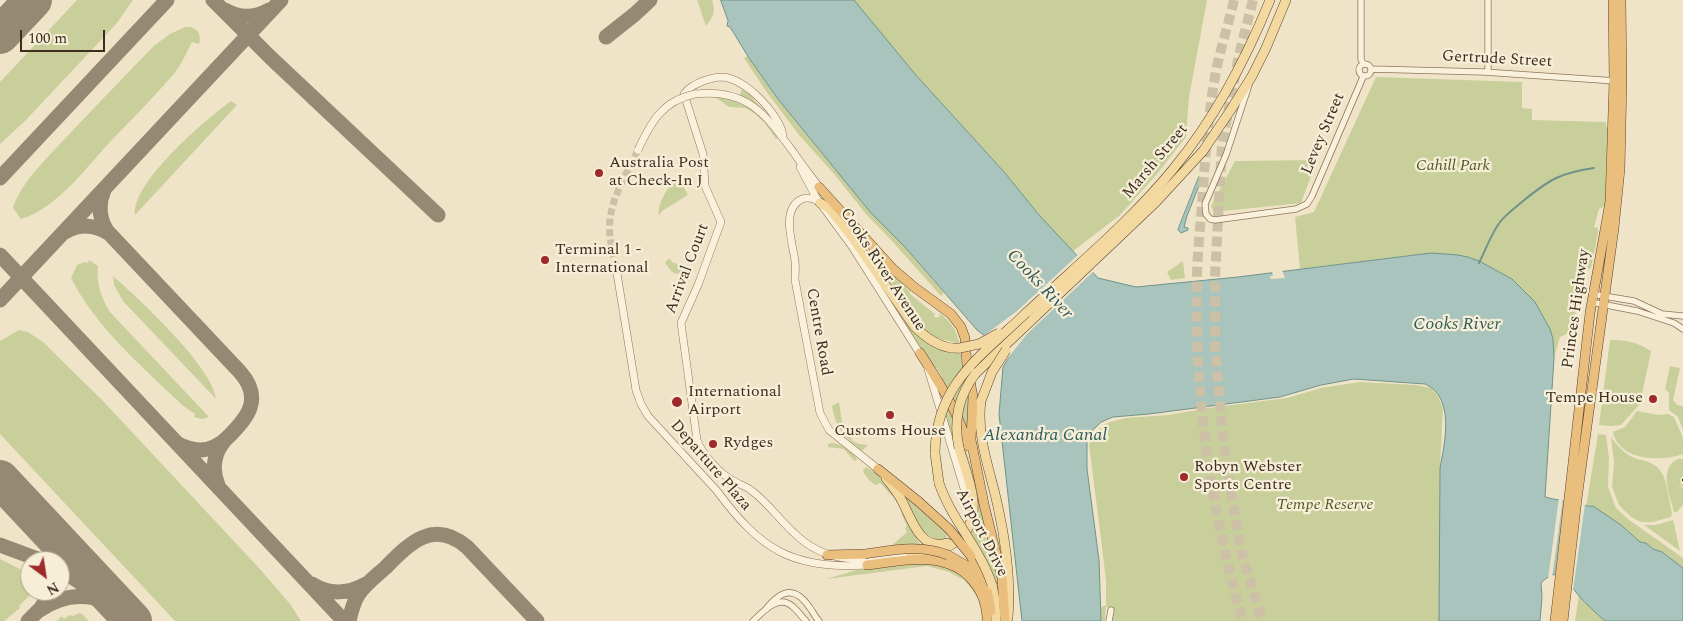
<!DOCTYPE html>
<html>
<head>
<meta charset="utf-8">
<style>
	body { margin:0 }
	#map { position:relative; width:1683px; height:621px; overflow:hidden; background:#f0e4c8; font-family:Spectral,serif }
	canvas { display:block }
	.north { position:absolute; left:20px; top:551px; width:50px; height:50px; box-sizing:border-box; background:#f7eed8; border:1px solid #ada18e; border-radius:50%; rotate:149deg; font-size:14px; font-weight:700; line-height:20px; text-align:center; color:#3d2e20 }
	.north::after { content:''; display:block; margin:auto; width:18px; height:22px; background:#9e2a2b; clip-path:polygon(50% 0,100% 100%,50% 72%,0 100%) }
	.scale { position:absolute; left:20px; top:30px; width:85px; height:22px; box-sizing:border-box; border:2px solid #3d2e20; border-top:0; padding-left:6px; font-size:15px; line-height:18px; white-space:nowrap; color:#3d2e20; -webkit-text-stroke:4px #f7eed8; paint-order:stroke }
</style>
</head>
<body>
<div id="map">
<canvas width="1683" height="621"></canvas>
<div class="north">N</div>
<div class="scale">100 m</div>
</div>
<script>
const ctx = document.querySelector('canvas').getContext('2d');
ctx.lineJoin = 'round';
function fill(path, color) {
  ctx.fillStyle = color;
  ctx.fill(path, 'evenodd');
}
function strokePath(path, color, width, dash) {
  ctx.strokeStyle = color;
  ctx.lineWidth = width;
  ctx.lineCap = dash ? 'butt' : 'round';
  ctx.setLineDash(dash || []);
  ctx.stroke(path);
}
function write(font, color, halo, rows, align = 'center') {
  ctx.font = font + ' Spectral,serif';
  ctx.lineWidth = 4.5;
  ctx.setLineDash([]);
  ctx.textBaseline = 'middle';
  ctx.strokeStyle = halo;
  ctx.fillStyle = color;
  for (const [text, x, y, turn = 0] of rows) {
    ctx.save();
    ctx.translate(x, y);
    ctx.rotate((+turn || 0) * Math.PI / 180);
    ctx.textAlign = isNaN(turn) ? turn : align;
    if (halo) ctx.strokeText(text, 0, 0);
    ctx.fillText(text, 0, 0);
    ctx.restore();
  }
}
const green = new Path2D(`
	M77,0H133L117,23L25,121L0,144V82Z
	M697,0H712C716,12 713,17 706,26Z
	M854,0H1207L1189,97L1186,137L1157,174L1120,215L1072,252L1039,215L1005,173L915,74Z
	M185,27C197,26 202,33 199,44L192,42L182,62L173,75C153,98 131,120 110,142C86,168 56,209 21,219L13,208C20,182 56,149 74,129C101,101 127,73 155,45L170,34Z
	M748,56L778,99L871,213L905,247L944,293L941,296L892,241L865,213L835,175L799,135L766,91L744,58Z
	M1376,77L1522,82V108L1532,109V120L1606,122V127L1609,128V159L1605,163L1608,166L1605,206L1599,209L1594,227L1598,228V233L1591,268L1583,273L1580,272L1578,278L1583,285L1580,299L1577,305L1572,330L1569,333L1560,337L1554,358C1553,352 1554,345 1552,339C1551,330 1546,322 1542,314C1518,274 1476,255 1431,253L1300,269L1295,217L1314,212Z
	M742,89L750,95L764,112L752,102L740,95Z
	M715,97C743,100 763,115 778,138L776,139L764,122L754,113L745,108L729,107Z
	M231,101L237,105L135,215C131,183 206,119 231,101Z
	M1317,160L1301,203L1214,212L1211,206L1235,161Z
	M676,178H679L688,195L662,211L659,215C656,206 669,185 676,178Z
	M669,258L673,263L681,264L683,269L681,272L677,274L672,272L665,263Z
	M89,260L98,266C96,283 101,297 110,312L209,417L202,419L194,417L195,414L182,405C143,367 96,328 71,278L77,265L85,262L88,263Z
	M1183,261L1185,278L1171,280L1167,272Z
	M885,266L910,292V294L935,314L934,316L936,318L940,316L939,313C951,321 956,330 960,344L937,338L935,340L922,329L881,269Z
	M113,276C138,298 213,367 216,399L123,301L114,285Z
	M902,320C907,323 910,327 914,331C926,345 942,353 961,352C960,370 967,382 969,400C970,408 968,419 967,428H964L941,383L942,377L937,368L934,369Z
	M19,330L28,332L43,342L103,401L259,568L290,604L301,621H175L0,434V341Z
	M1610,340C1626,340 1637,342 1651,351L1640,404L1621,425L1611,426L1599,425Z
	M1670,366L1680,368L1673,400L1677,405L1683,406V430L1678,417L1669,410V393L1665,389Z
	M1360,382L1416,385L1431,388L1438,396L1443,408L1440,468L1439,621H1112L1114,613L1106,606L1105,621H1101V607L1106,605V581L1102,547L1089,444L1103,425L1110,422L1126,418L1168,415L1209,408L1287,398L1321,388Z
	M944,400C966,437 974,479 985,520L983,523L999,586L1001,614L970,535L973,527L955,450L939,401Z
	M839,402L843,429L847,428C851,442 854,444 868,445L862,451C843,434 837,432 832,406Z
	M1637,411L1658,415L1668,414L1674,417L1683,438V454C1661,462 1619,461 1613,432L1625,427Z
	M1598,434L1606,435L1609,458L1608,487L1616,508L1628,519L1683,558V568L1662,552L1653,549L1646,543L1640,542L1621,525L1593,507H1586Z
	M1611,437C1616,444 1622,451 1630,456C1642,462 1656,460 1663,475C1668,486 1669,501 1672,513L1671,517L1653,522H1641L1631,517L1619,505L1612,487L1614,463Z
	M832,443C842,444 854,451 857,460L854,461L844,449L828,447V444Z
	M1678,459H1683V476L1680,479L1681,485L1683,484V486L1677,488L1683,487V505L1677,512H1674C1670,495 1658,468 1678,459Z
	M866,467C877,471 886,485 893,495L892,496L880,483L876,485C871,483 864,475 863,470Z
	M905,495L947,533L946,539C922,543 912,514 903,497Z
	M902,512L917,540L922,546L890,547L907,532L905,528L907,526L901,513Z
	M1673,520L1680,551L1644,525H1656Z
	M0,559L30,574V591L28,593L30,595L19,606L20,608L4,621H0Z
	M925,562C949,565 972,577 981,601C983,607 983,615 983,621L980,602L975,593L964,580L949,572L927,566L826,579L857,570Z
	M1579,595L1605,621H1575Z
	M80,613L82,614L89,621H57L62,616L64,619L69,615L73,616Z`);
const water = new Path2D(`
	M721,0H854L915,74L1005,173L1039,215L1098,278L1136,287L1238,277L1431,253L1458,255L1468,257L1479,261L1512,279L1535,302L1550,329L1553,339L1554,358L1545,497C1556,500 1567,501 1578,503C1585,504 1585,507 1593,506L1621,525L1640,542L1646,543L1653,549L1662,552L1683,568V621H1605C1596,613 1587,605 1579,596C1567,582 1561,563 1541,583L1542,597L1540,621H1439L1440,468C1445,442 1455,397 1425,384L1354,379L1321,385L1280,397L1149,414L1113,417L1101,422L1092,431L1087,441V469L1099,560L1101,621H1022L999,414L1003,367L1010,355L977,330L905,247L871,213L778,99L749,58L730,27L727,26L728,21Z
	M1199,177L1202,178L1187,216L1184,227L1188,228V230L1181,233L1178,230Z`);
const pier = new Path2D(`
	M1078,255L1094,271L1027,334L1000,368L1007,356L982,337L1017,311Z
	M1282,270L1285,278L1271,279L1270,276H1273L1272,271Z
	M1559,498H1563L1552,578L1548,579Z
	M1565,499L1580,501L1585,504L1573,591L1564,579L1555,577Z`);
const stream = new Path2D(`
	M1479,263C1486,249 1491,234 1500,222C1506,214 1515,208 1523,201C1549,180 1559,173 1594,168`);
const taxiway = new Path2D(`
	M213,0L270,57L438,215
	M225,10C239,18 255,18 269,10
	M606,37L635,14L650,0
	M0,178L167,0
	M104,190C98,204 99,218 107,231L240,372C264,399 247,419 226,439
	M65,232C80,223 96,225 110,234
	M0,255L344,621
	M0,300L281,0
	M178,444C195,453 212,452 226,439C214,452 211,469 218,485
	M0,480L4,485
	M26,507C41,524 53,538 56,561
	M0,545L43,561
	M60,569L102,597
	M312,584C329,595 349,594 366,584
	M38,611C71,588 106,593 132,621
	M28,621L41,608L51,591
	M349,621C351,612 353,603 358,595C364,585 376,576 385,568C409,544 433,518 467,547L537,621`);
const runway = new Path2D(`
	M0,35L33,0
	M0,479L133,621`);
const tertiaryTunnel = new Path2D(`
	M616,267C613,252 608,236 610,220C612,196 628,172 638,150`);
const motorwayTunnel = new Path2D(`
	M1234,0C1229,22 1222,44 1217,66C1208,112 1205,159 1202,205C1200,230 1197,256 1197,281C1194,395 1211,512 1243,621
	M1253,0L1239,55L1222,144L1215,277V347L1223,437L1227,468L1241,550L1262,621`);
const minor = new Path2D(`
	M1361,0V59L1363,64
	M1359 70a6 6 0 1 1 12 0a6 6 0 1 1-12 0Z
	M1371,69L1484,72L1616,81
	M1488,72V0
	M1249,85L1226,155L1205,204L1206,214L1210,219L1215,220L1296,209L1307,204L1312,196L1363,77
	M1592,294L1634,301L1662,314L1683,316
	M1591,302L1637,311L1674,323L1683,329
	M766,609C781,590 795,585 810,608C813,612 815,617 819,621
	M753,621C763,612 778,594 792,606C797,610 801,616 806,621
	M1109,621L1111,610`);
const tertiary = new Path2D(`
	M695,94C748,88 766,115 794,153C802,165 811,176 819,187
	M783,136C780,114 745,78 722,77C716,77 709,79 703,81C696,84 689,87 684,94L703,154L705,186L721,222L698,285L681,323L697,440C702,454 719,473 732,480C738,484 746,486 752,491C767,502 779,519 793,532C830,569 868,559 915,553
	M800,167L818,201
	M616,267L636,390
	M928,369L969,505
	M878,469L829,430L820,413L795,280C795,274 796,267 795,261C793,244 780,209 802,199C808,197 814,198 820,203L851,245L922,357
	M717,491C760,549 792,570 867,565`);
const primary = new Path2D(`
	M820,203L829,208L852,237L914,326C927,339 942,350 960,348
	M1026,313C1076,266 1131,221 1174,168C1215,118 1246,59 1270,0
	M976,373L1156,202L1203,151L1232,108L1252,76L1266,48L1286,0
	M981,401C976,437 991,473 998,507C1006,543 1011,582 1008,618
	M935,453L939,483
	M886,478C892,486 898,493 902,501C912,520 920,551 947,543
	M910,557C943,553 977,540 973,500C971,482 964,465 959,448
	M992,585L995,600L996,621`);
const trunk = new Path2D(`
	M819,187L893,269L914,287L951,314L961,327L965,338L967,365L973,397L971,440L984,504
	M920,353C939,382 959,413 968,446
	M878,469L918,501
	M983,500L1002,578L1005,621
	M827,555L865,554
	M948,555L967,566L980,578
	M971,556L986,584L991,611
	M867,565C902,561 947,549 973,581C983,593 987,606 987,621
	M1555,621L1590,313L1610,202L1614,81L1613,0
	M1563,621L1577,499L1614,228L1620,169L1622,81L1621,0`);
const rail = new Path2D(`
	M1682,480H1683`);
const tertiaryBridge = new Path2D(`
	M638,150C651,122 662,101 695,94
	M636,390L641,404L648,416L717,491`);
const primaryBridge = new Path2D(`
	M960,348L979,344L999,333
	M981,401L992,372L1006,350
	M959,448C953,420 958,396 976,373
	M935,453C936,384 981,356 1026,313
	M939,483C951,519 980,548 992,585`);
const trunkBridge = new Path2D(`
	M918,501L949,529L971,556
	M865,554C893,550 920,544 948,555`);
const markers = [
	[599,173,5,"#9e2a2b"],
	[545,260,5,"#9e2a2b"],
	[1653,399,5,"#9e2a2b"],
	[677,402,6,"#9e2a2b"],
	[890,415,5,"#9e2a2b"],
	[713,444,5,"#9e2a2b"],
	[1184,477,5,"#9e2a2b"]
];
const streetNames = [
	["Gertrude Street",1497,60,3],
	["Levey Street",1324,134,-67],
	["Marsh Street",1156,162,-50],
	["Arrival Court",688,269,-69],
	["Cooks River Avenue",882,270,57],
	["Princes Highway",1577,309,-82],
	["Centre Road",818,332,80],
	["Departure Plaza",710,466,49],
	["Airport Drive",981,533,63]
];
const poiNames = [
	["Australia Post",609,164],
	["at Check-In J",609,182],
	["Terminal 1 -",555,251],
	["International",555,269],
	["International",688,393],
	["Airport",688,411],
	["Tempe House",1643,399,"right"],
	["Customs House",890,432,"center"],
	["Rydges",723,444],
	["Robyn Webster",1194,468],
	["Sports Centre",1194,486]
];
const parkNames = [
	["Cahill Park",1453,167],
	["Tempe Reserve",1325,506]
];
const waterNames = [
	["Cooks River",1039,285,47],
	["Cooks River",1457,325],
	["Alexandra Canal",1045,436]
];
fill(green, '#c9cf9b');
fill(water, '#a9c4bc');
strokePath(water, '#6f938a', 1);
fill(pier, '#f0e4c8');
strokePath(stream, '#6f938a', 2);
strokePath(taxiway, '#968974', 15);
strokePath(runway, '#968974', 38);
strokePath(tertiaryTunnel, '#ccc0a6', 7, [7, 3.5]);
strokePath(motorwayTunnel, '#ccc0a6', 10, [10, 5]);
strokePath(minor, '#8d765c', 7);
strokePath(tertiary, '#8d765c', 8);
strokePath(primary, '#5b4430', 10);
strokePath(trunk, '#5b4430', 10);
strokePath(minor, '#faf1dc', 5.5);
strokePath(tertiary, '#faf1dc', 7);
strokePath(primary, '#f3d9a0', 9);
strokePath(trunk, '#eabe7c', 9);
strokePath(rail, '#3d2e20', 2, [9, 9]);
strokePath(tertiaryBridge, '#8d765c', 8, []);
strokePath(primaryBridge, '#5b4430', 10, []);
strokePath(trunkBridge, '#5b4430', 10, []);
strokePath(tertiaryBridge, '#faf1dc', 7);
strokePath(primaryBridge, '#f3d9a0', 9);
strokePath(trunkBridge, '#eabe7c', 9);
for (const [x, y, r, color] of markers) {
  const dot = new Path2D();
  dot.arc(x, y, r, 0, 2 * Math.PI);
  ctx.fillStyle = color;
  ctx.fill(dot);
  strokePath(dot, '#f7eed8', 2);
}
write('16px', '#3d2e20', '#f7eed8', streetNames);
write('16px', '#3d2e20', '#f7eed8', poiNames, 'left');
write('italic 16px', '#4d5a26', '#f7eed8', parkNames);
write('italic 18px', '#2f5d5a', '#f7eed8', waterNames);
</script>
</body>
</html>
